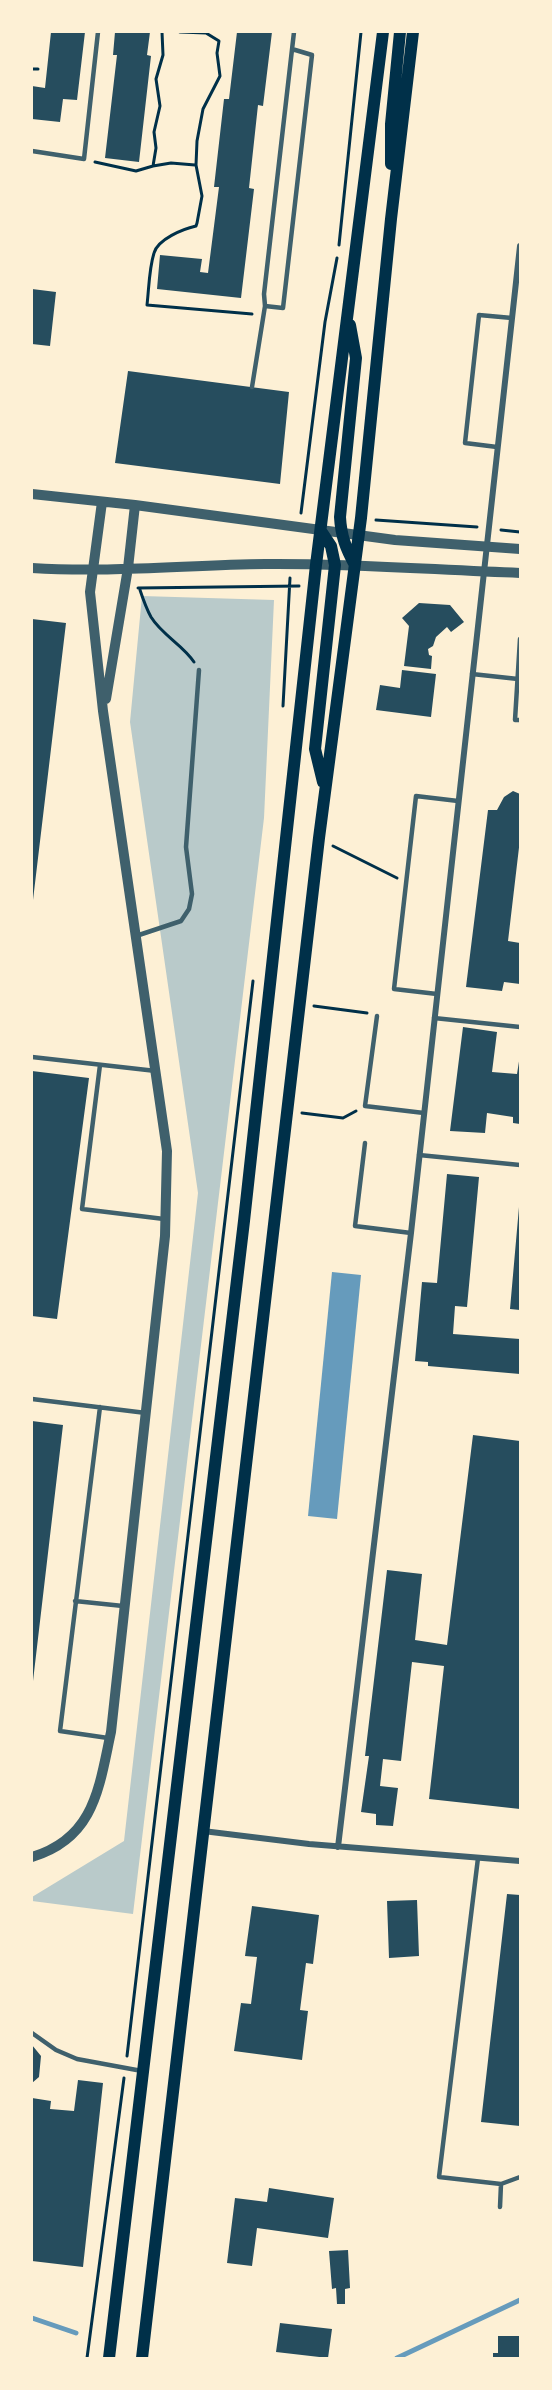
<!DOCTYPE html>
<html>
<head>
<meta charset="utf-8">
<style>
	body { margin:0 }
	#map { position:relative; width:552px; height:2390px; overflow:hidden; background:#fdf0d5; font-family:"Fira Sans",sans-serif }
	canvas { display:block }
	.frame { position:absolute; inset:0; border:33px solid #fdf0d5; pointer-events:none }
</style>
</head>
<body>
<div id="map">
<canvas width="552" height="2390"></canvas>
<div class="frame"></div>
</div>
<script>
const ctx = document.querySelector('canvas').getContext('2d');
ctx.lineJoin = 'round';
function fill(path, color) {
  ctx.fillStyle = color;
  ctx.fill(path, 'evenodd');
}
function strokePath(path, color, width, dash) {
  ctx.strokeStyle = color;
  ctx.lineWidth = width;
  ctx.lineCap = dash ? 'butt' : 'round';
  ctx.setLineDash(dash || []);
  ctx.stroke(path);
}
const green = new Path2D(`
	M142,596L274,600L264,818L133,1914L32,1901V1897L124,1841L198,1193L130,722Z`);
const water = new Path2D(`
	M332,1272L361,1275L337,1519L308,1516Z`);
const stream = new Path2D(`
	M32,2318L76,2333
	M397,2358L520,2300`);
const building = new Path2D(`
	M51,32H85L77,100L63,99L60,122L32,119V86L45,88Z
	M115,32H150L147,55L151,56L139,162L105,158L117,55H113Z
	M237,32H272L263,106L258,105L249,188L254,189L241,298L157,289L160,255L202,259L200,272L208,273L219,187H214L224,99H229Z
	M32,289L56,292L50,346L32,344Z
	M128,371L289,392L280,484L115,463Z
	M419,603L450,605L464,622L451,632L447,627L436,637L433,646L428,649L429,655L432,656L431,669L404,666L409,626L402,618Z
	M32,619L66,623L33,900H32Z
	M402,670L436,674L431,717L376,710L380,685L400,688Z
	M513,791L520,794V839L508,941L520,943V984L504,982L502,991L466,987L488,810H497L504,797Z
	M463,1027L497,1032L492,1072L517,1074L520,1055V1124L513,1123V1117L487,1113L485,1133L450,1131Z
	M32,1071L89,1078L57,1319L32,1316Z
	M447,1174L479,1177L467,1307L455,1306L453,1334L520,1339V1374L428,1366V1362L415,1361L422,1282L437,1283Z
	M519,1207H520V1310L510,1309Z
	M32,1421L63,1425L33,1681H32Z
	M473,1435L520,1441V1809L429,1799L444,1666L412,1662L401,1761L383,1759L380,1786L398,1788L393,1826L376,1825V1814L361,1812L369,1756H365L387,1570L422,1574L415,1640L447,1645Z
	M507,1894L520,1895V2126L481,2122Z
	M417,1900L419,1956L389,1958L387,1901Z
	M252,1906L319,1915L313,1964L306,1963L300,2010L308,2011L302,2060L234,2051L241,2003L251,2004L257,1957L245,1956Z
	M32,2045L41,2056L39,2077L32,2083Z
	M78,2080L103,2083L83,2267L32,2261V2098L51,2101L50,2109L74,2111Z
	M269,2188L334,2198L328,2238L257,2228L252,2266L227,2263L235,2198L267,2202Z
	M348,2250L350,2288L345,2289V2304H337L336,2288L332,2289L329,2251Z
	M280,2323L332,2329L328,2358L276,2352Z
	M498,2336H520V2358H493V2353H498Z`);
const path = new Path2D(`
	M180,32L206,33L219,41L217,53L220,76L203,109L197,141L196,165L202,196L197,223L196,226C183,229 158,239 154,253C149,269 149,288 147,305L252,314
	M32,69H38
	M95,162L136,171L153,166L156,148L154,132L160,106L156,79L163,55L162,32
	M153,166L171,163L195,165
	M339,245L361,32
	M301,513L325,322L337,258
	M376,520L477,527
	M501,530L520,532
	M138,588L299,586
	M140,590C143,599 146,608 151,617C162,635 183,645 194,662
	M283,706L290,578
	M333,846L397,878
	M314,1006L367,1013
	M302,1113L343,1118L356,1111
	M127,2056L253,981
	M87,2358L124,2078`);
const service = new Path2D(`
	M292,49L312,55L283,308L265,306L264,294L294,32
	M32,151L84,159L98,32
	M252,387L265,306
	M497,447L465,443L479,315L512,318
	M520,639L515,720H520
	M472,674L518,679
	M136,936L181,921L189,909L192,894L186,847L199,670
	M437,994L394,989L416,796L458,801
	M377,1016L365,1106L424,1113
	M434,1018L520,1027
	M32,1057L156,1071
	M100,1065L82,1209L164,1219
	M365,1143L355,1226L411,1233
	M419,1155L520,1165
	M32,1399L146,1413
	M100,1407L60,1731L108,1738
	M75,1601L123,1606
	M478,1858L439,2177L501,2184L500,2207
	M32,2033L56,2050L77,2059L142,2071
	M501,2184L520,2177`);
const minor = new Path2D(`
	M203,1831L309,1844L520,1861
	M338,1847L411,1233L520,246`);
const tertiary = new Path2D(`
	M32,494L135,505L395,540L520,549
	M32,568C109,573 187,565 265,564C350,563 435,570 520,573
	M106,699L128,568L135,505
	M32,1857C95,1838 99,1787 111,1732L165,1236L167,1151L103,711L90,592L102,502`);
const secondary = new Path2D(`
	M391,164V124L400,32
	M350,325L356,358L340,517C341,536 346,549 355,565
	M321,531L331,546L335,565L315,749L323,782
	M109,2358L244,1221L316,565L383,32
	M142,2358L319,838L361,518L391,219L413,32`);
fill(green, '#b9caca');
fill(water, '#669bbc');
strokePath(stream, '#669bbc', 5);
fill(building, '#264d5e');
strokePath(path, '#003049', 3);
strokePath(service, '#3f606c', 4.5);
strokePath(minor, '#3f606c', 6);
strokePath(tertiary, '#3f606c', 10);
strokePath(secondary, '#003049', 12);
</script>
</body>
</html>
